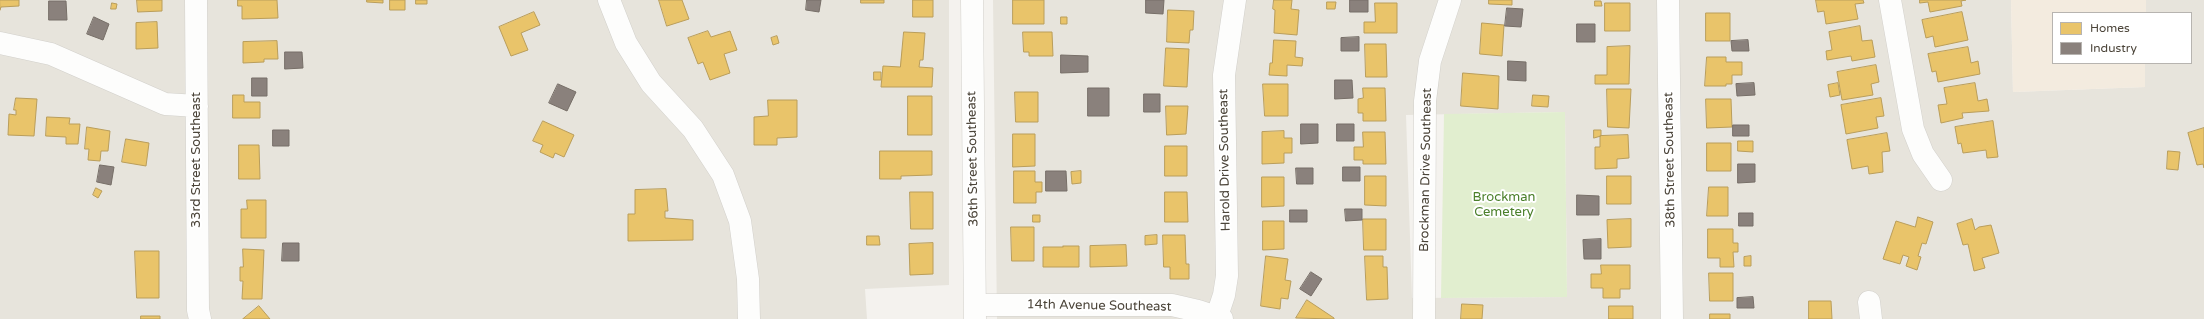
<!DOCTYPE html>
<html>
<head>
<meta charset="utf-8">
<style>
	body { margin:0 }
	#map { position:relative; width:2204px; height:319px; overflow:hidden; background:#f4f2ee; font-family:"Varela Round",sans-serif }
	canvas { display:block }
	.legend { position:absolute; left:2052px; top:12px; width:140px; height:52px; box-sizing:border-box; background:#fff; border:1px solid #b7b4b0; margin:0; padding:5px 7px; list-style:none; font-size:12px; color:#4b4439 }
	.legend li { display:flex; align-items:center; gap:8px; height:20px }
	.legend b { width:20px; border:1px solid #b7b4b0 }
</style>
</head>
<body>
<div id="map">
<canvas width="2204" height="319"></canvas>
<ul class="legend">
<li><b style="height:11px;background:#e9c46a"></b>Homes</li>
<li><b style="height:11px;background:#8a817c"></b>Industry</li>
</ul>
</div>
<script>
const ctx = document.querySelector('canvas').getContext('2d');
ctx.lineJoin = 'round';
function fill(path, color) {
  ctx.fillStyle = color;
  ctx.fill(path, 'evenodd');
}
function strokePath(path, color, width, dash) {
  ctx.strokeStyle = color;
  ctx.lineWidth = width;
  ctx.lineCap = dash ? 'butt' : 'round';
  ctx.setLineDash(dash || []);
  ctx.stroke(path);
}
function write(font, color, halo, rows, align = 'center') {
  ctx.font = font + ' "Varela Round",sans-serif';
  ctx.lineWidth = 4;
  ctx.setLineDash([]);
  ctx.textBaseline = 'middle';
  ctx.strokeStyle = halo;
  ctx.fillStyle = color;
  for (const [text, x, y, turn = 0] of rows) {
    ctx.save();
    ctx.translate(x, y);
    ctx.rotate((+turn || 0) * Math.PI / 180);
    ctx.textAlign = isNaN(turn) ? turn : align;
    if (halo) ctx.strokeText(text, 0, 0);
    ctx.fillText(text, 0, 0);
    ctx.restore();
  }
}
const residential = new Path2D(`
	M0,0H949V285L865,289L867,319H0Z
	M993,0H2011L2013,92L2145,87V63H2191V13H2146V0H2204V319H997ZM1565,112L1567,297L1412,298L1406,115Z`);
const commercial = new Path2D(`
	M2011,0H2146V13H2053V63H2145V87L2013,92Z`);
const green = new Path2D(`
	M1565,112L1567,297L1441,298L1444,114Z`);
const homes = new Path2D(`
	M0,0H19V6L1,7L0,10Z
	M137,0H162V11L138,12Z
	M238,0H277L278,18L242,19V6H238Z
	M367,0H383V3L367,2Z
	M390,0H405V10H390Z
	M416,0H427V4H416Z
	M659,0H682L689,19L667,26Z
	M861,0H884V3H861Z
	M913,0H933V17H913Z
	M1013,0H1044V24H1013Z
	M1274,0H1292L1291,9L1299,10L1297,35L1274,33L1275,10L1273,9Z
	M1489,0H1512V5L1489,4Z
	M1816,0H1863L1864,3L1855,4L1858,19L1826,24L1824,11L1818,12Z
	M1920,0H1966L1961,1L1962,6L1930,12L1928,2L1920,3Z
	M1595,1H1601L1602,6H1595Z
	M1327,2H1336L1335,9H1327Z
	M112,3L117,4L116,9H111Z
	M1375,3H1397V33H1364V22H1375Z
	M1605,3H1630V31H1605Z
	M1168,10L1194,11L1193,30H1190L1189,43L1167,42Z
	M534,12L540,25L521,33L528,50L511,56L499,27Z
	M1962,12L1968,40L1935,47L1933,36L1926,38L1922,20Z
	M1706,13H1730V41H1706Z
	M1061,17H1067V24H1061Z
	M157,22L158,48L136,49V23Z
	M1482,23L1504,25L1502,56L1480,54Z
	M1860,26L1862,41L1872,40L1875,57L1852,61L1851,56L1827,60L1826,51L1832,50L1829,32Z
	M708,31L711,37L730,31L737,50L724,54L730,73L710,80L703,62L698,64L688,38Z
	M904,32L925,33L923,60H920L919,67L933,68L932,87H881L883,66L900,67Z
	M1023,32H1052L1053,56H1029V52H1024Z
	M777,36L779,43L773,45L771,38Z
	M1274,40L1296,41L1295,57L1303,58L1302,66L1287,65V76L1269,75L1270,63H1272Z
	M277,41L278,59H264V62L243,63V42Z
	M1365,44H1386L1387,77H1366Z
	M1630,46L1629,84H1595V75H1607V47Z
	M1968,47L1971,63L1978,61L1980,74L1938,82L1936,71L1932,72L1928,54Z
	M1166,48L1189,49L1187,87L1164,86Z
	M1707,57H1726V62H1742V75H1732V84H1726V86H1705Z
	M1876,65L1879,82L1871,84L1873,95L1842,100L1837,72Z
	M874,72H881V80H874Z
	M1463,73L1499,76L1498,109L1461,106Z
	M1838,83L1840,95L1830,97L1828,85Z
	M1975,83L1978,101L1987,99L1989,111L1962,113L1963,118L1941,123L1938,105L1947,104L1944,88Z
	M1263,84H1288V116H1265Z
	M1363,88H1385L1386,121H1363V113H1358V99L1363,98Z
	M1607,89H1631L1629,128L1608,127Z
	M1015,92H1038V122H1016Z
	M233,95H244V102H260V118H233Z
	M1533,95L1549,96L1548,107L1532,106Z
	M908,96H932V135H908Z
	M16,98L37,99L34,136L8,135L9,114L16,115V110H14Z
	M1881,98L1884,116L1876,117L1878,128L1846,134L1841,105Z
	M1706,99H1731L1732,127L1707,128Z
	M768,100H797V137L777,138V145H754V117L768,116Z
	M1166,106H1188L1186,134L1167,135Z
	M47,117L70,118L69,124H80L78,144H66V137L46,136Z
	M543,121L574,135L564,157L555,153L553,158L540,152L543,145L533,141Z
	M1993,121L1998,157L1987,158L1986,150L1963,153L1961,143L1958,144L1955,127Z
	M87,127L110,131L108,151H101L100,161L88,160L89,149H85Z
	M2204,128V168L2203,164L2197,165L2188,133Z
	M1594,130H1601V136L1594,138Z
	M1284,131V138H1292V153H1284V163L1262,164V132Z
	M1363,132H1385L1386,164H1363V160H1354V147H1363Z
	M1887,133L1890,151L1882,152L1883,172L1869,174L1868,166L1852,169L1847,140Z
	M1013,134H1035V166L1013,167Z
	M1628,135L1629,158L1617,159V168L1595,169V147H1600V136Z
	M126,139L149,143L146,166L122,162Z
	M1738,141H1753V152L1738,151Z
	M1707,143H1731V171H1707Z
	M239,145H259L260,179H239Z
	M1165,146H1187V176H1165Z
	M880,151H932V175L901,176V179H880Z
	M2168,151L2180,152L2178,170L2167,169Z
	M1014,171H1035V182H1042V192H1036V203H1014Z
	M1081,171V183L1072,184L1071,172Z
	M1365,176H1386V206L1365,205Z
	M1607,176H1631V204H1607Z
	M1262,177H1284V206L1262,207Z
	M1709,187H1728V216H1707Z
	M96,188L102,191L98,198L93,195Z
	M666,189L668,211H665V218L693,220V240L628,241V214H635V190Z
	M910,192H933V229H911Z
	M1165,192H1187L1188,222H1165Z
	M247,200H266V238H241V209H247Z
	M1033,215H1040V222H1033Z
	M1918,217L1933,222L1926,244L1922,243L1918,256L1921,257L1917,270L1906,266L1909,257L1903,255L1900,264L1883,259L1896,221L1915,227Z
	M1363,219H1386V250H1364Z
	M1631,219V247L1608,248L1607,220Z
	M1972,219L1975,230L1979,227L1991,225L1999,253L1982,258L1985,268L1974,271L1968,244L1963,245L1957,224Z
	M1263,221H1284V249L1263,250Z
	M1011,227H1034V261H1012Z
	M1708,229H1733V243H1738V252H1733L1734,267H1720V258H1708Z
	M1157,235V244L1145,245V236Z
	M1163,235H1185L1186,264H1189V279H1170V267H1164Z
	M867,236H879L880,245H867Z
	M933,243V274L910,275L909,244Z
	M1126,245L1127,266L1090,267V246Z
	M1063,246H1079V267H1043V247H1063Z
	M243,249L264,250L262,299H242L243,281H240V267H243Z
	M135,251H159V298H137Z
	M1266,256L1288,259L1285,280L1291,281L1288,299L1281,298L1280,309L1261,306Z
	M1365,256H1383V267H1387L1388,299L1367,300Z
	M1751,256V266H1744V257Z
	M1601,265H1630V289H1620V298H1603V288H1591V274H1601Z
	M1709,273H1733V301H1710Z
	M1307,300L1334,318V319L1296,318Z
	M1809,301H1831L1832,319H1809Z
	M1462,304L1483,305L1482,319H1461Z
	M259,306L270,319H243Z
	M1609,306H1633V319H1609Z
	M1710,314H1730V319H1710Z
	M141,316H160V319H141Z`);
const industry = new Path2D(`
	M807,0H821L819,12L806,10Z
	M1146,0H1164L1163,14L1146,13Z
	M1350,0H1368V12H1350Z
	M49,1H66L67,20H49Z
	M1507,8L1523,9L1521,27L1505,26Z
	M94,17L109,24L103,40L87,34Z
	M1577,24H1595V42H1577Z
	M1359,37V51H1341V38Z
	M1748,40L1749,51H1732L1731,41Z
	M285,52H302L303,68L285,69Z
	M1061,55L1088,56V72L1061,73Z
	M1508,61L1526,62V81L1508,80Z
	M252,78H267V96H252Z
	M1335,80H1352L1353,98L1335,99Z
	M1754,83L1755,95L1737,96L1736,84Z
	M558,84L576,92L567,111L549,103Z
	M1088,88H1109V116H1088Z
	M1144,94H1160V112H1144Z
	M1301,124H1318V143L1301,144Z
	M1337,124H1354V141H1337Z
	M1733,125H1749V136H1733Z
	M273,130H289V146H273Z
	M1738,164H1755V182L1738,183Z
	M100,165L114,167L111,185L97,182Z
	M1343,167H1360V181H1343Z
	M1296,168H1313V184H1297Z
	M1046,171H1066L1067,191H1046Z
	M1577,195L1599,196V215H1577Z
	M1345,209H1362V220L1346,221Z
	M1290,210H1307V222H1290Z
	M1739,213H1753V226H1739Z
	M1601,239V259H1584L1583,240Z
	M283,243H299V261H282Z
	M1311,272L1322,279L1311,296L1300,289Z
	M1753,297L1754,308H1737V298Z`);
const minor = new Path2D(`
	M196,0L198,310L200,319
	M609,0L626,43L651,83L693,129L723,175L740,221L748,279L749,319
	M972,0L975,319
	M1668,0L1672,319
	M1890,0L1913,129L1923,154L1941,180
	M0,43L51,54L165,104L197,106
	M1869,302L1871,319
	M975,305H1172L1198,311L1222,319
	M1216,319L1224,295L1227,276L1224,75L1235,0
	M1424,319L1425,101L1430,61L1450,0`);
const streetNames = [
	["36th Street Southeast",973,159,-91],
	["33rd Street Southeast",197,160,-90],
	["Harold Drive Southeast",1225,160,-91],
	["38th Street Southeast",1670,160,-91],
	["Brockman Drive Southeast",1426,170,-89],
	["14th Avenue Southeast",1099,306,1]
];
const parkNames = [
	["Brockman",1504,198],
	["Cemetery",1504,213]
];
fill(residential, '#e7e4dc');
fill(commercial, '#f3ebdf');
fill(green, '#e1eecf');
fill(homes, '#e9c46a');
strokePath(homes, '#ba9e5b', 1);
fill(industry, '#8a817c');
strokePath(industry, '#776f68', 1);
strokePath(minor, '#d2d0cb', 23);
strokePath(minor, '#fdfdfc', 22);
write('13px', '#4b4439', '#fff', streetNames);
write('13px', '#4a7f2a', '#fff', parkNames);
</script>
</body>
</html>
